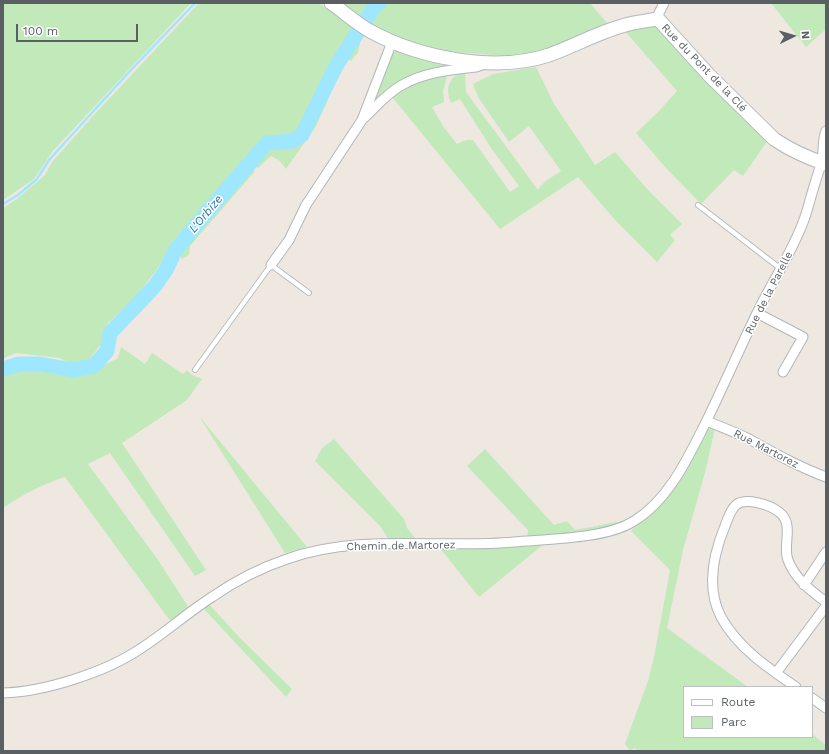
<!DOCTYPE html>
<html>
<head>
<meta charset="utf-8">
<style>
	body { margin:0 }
	#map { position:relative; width:829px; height:754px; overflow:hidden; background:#eee8e0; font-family:"Work Sans",sans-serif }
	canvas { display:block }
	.frame { position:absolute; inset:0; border:4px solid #595f63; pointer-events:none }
	.legend { position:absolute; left:683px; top:686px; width:130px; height:52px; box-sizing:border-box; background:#fff; border:1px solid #bdbfc1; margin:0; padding:5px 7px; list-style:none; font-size:12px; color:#595f63 }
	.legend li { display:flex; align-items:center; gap:8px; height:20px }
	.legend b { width:20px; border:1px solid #bdbfc1 }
	.north { position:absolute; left:773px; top:16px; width:40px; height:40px; -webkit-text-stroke:3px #fff; paint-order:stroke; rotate:85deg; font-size:11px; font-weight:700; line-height:16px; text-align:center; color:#595f63 }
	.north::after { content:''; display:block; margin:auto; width:14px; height:18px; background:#595f63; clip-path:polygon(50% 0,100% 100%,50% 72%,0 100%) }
	.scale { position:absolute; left:16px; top:24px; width:122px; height:18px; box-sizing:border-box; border:2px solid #595f63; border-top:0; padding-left:5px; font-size:12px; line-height:14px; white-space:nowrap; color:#595f63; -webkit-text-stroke:3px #fff; paint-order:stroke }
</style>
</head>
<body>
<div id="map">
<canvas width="829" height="754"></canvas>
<div class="frame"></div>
<ul class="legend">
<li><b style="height:5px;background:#fff"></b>Route</li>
<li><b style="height:11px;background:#c2e9ba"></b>Parc</li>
</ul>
<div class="north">N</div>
<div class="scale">100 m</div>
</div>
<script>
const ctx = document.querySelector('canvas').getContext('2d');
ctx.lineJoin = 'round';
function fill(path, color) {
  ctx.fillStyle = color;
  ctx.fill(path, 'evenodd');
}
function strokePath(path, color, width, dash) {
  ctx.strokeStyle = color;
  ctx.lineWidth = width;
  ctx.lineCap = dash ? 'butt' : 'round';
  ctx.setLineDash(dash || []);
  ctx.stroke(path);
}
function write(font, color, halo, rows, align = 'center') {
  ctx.font = font + ' "Work Sans",sans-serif';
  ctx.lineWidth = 3;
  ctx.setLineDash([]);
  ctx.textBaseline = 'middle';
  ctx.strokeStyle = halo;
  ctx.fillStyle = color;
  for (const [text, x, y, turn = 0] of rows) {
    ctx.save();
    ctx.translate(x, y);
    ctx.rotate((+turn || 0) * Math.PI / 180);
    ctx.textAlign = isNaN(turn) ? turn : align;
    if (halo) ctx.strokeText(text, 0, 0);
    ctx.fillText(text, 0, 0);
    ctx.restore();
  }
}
const green = new Path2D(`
	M3,3H191L52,152L34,179L3,200Z
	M199,3H319L362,35L358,52L351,61L342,55L321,91L327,102L316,126L286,169L280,161L271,156L258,168L248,160L244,162L255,171L190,246L189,255L182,259L175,241L155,272L137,295L108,323L104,330L101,344L89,360L72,364L59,358L16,353L6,357L3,360V208L17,199L45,175L52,162L92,117Z
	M342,3H372L361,16Z
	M387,3H590L607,23L575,38L534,53L505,56L444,51L385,34L370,24Z
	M771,3H826V29L806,47Z
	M656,24L768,140L743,176L734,170L701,204L665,167L636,133L659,111L677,91L624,30Z
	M401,50L461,64L426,72L371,108L391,54L395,51Z
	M536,67L554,104L595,165L615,152L648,190L682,224L670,235L675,240L657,262L616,221L578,177L500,229L392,97C410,83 427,79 448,73L443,91L444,102L432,107L443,126L457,144L466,140H473L510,192L519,186L491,148L460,99L451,103C445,88 448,76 465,72L466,92L538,190C544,180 553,177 561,171L529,126L509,142L478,97L473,84L493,74Z
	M121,347L145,364L152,353L183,374L187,370L192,375L202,379L187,400L122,443L206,570L195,576L110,453L88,464L158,560L189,608L171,622L65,477C43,484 22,495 3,508V376L13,371L23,369L72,375L89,373L118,358Z
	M199,416L307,547L285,553Z
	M710,428H715L706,469L683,550L667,628L748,687H684V737H812V734L826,745V751H639L634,748L630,751L625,744L648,681L654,657L670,570L631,531L664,500L707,430Z
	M334,439L404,519L407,528L415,538L389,540L380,526L315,461L322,448Z
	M485,449L554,525L567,521L575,530L627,520L604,531L527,537L528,530L467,466Z
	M544,544L479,597L439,547Z
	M208,603L240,638L292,689L286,697L203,608Z`);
const stream = new Path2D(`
	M3,204L18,195L37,179L49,160L130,71L195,3`);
const river = new Path2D(`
	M3,369L19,364H40L72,370L94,366L107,351L110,333L154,287L166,270L175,251L197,224L267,143L293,141L302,135L336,66L372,10L379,3`);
const lane = new Path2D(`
	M698,205L781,269
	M195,370L271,265L309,293`);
const street = new Path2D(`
	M658,19L659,13L664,3
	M364,118C376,107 387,93 402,85C425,72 451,70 476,67L482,65
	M271,265L289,240L306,205L362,120L392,42
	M757,313L803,337L783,372
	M707,421C721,427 735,432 749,439C774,453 799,467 826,477
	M804,585L826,552
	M776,673L826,606
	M796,687C768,668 738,648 721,617C706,588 713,555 725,526C728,519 730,510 736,505C746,497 770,505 779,512C795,524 782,545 788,560C795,579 811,591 826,602
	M3,693C44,692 106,672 140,649C165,633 187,613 212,597C235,581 260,568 287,559C358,533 439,549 514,542C547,539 606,539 634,521C667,501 686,462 703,428C723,388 740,347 760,307C775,277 794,249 805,217C809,205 812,192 816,180C818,173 821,166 822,159C824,149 822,141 826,131
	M812,698L826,708`);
const secondary = new Path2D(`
	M331,3C344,12 356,23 370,31C419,58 495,73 549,55C574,46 597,33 622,26C634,22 646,21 658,19L709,75L774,139C790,150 808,158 826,164`);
const streetNames = [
	["Rue du Pont de la Clé",704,68,46],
	["Rue de la Parelle",769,293,-63],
	["Rue Martorez",766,449,27],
	["Chemin de Martorez",401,546,-1]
];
const waterNames = [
	["L'Orbize",206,214,-50]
];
fill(green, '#c2e9ba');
strokePath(stream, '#9fe7ff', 2.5);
strokePath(river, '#9fe7ff', 15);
strokePath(lane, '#b1b6ba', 6);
strokePath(street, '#b1b6ba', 11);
strokePath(secondary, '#b2b8bd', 15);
strokePath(lane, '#fff', 4.5);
strokePath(street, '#fff', 9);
strokePath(secondary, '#fff', 13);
write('11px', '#595f63', '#fff', streetNames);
write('italic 12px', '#2d7a9f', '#fff', waterNames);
</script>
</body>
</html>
